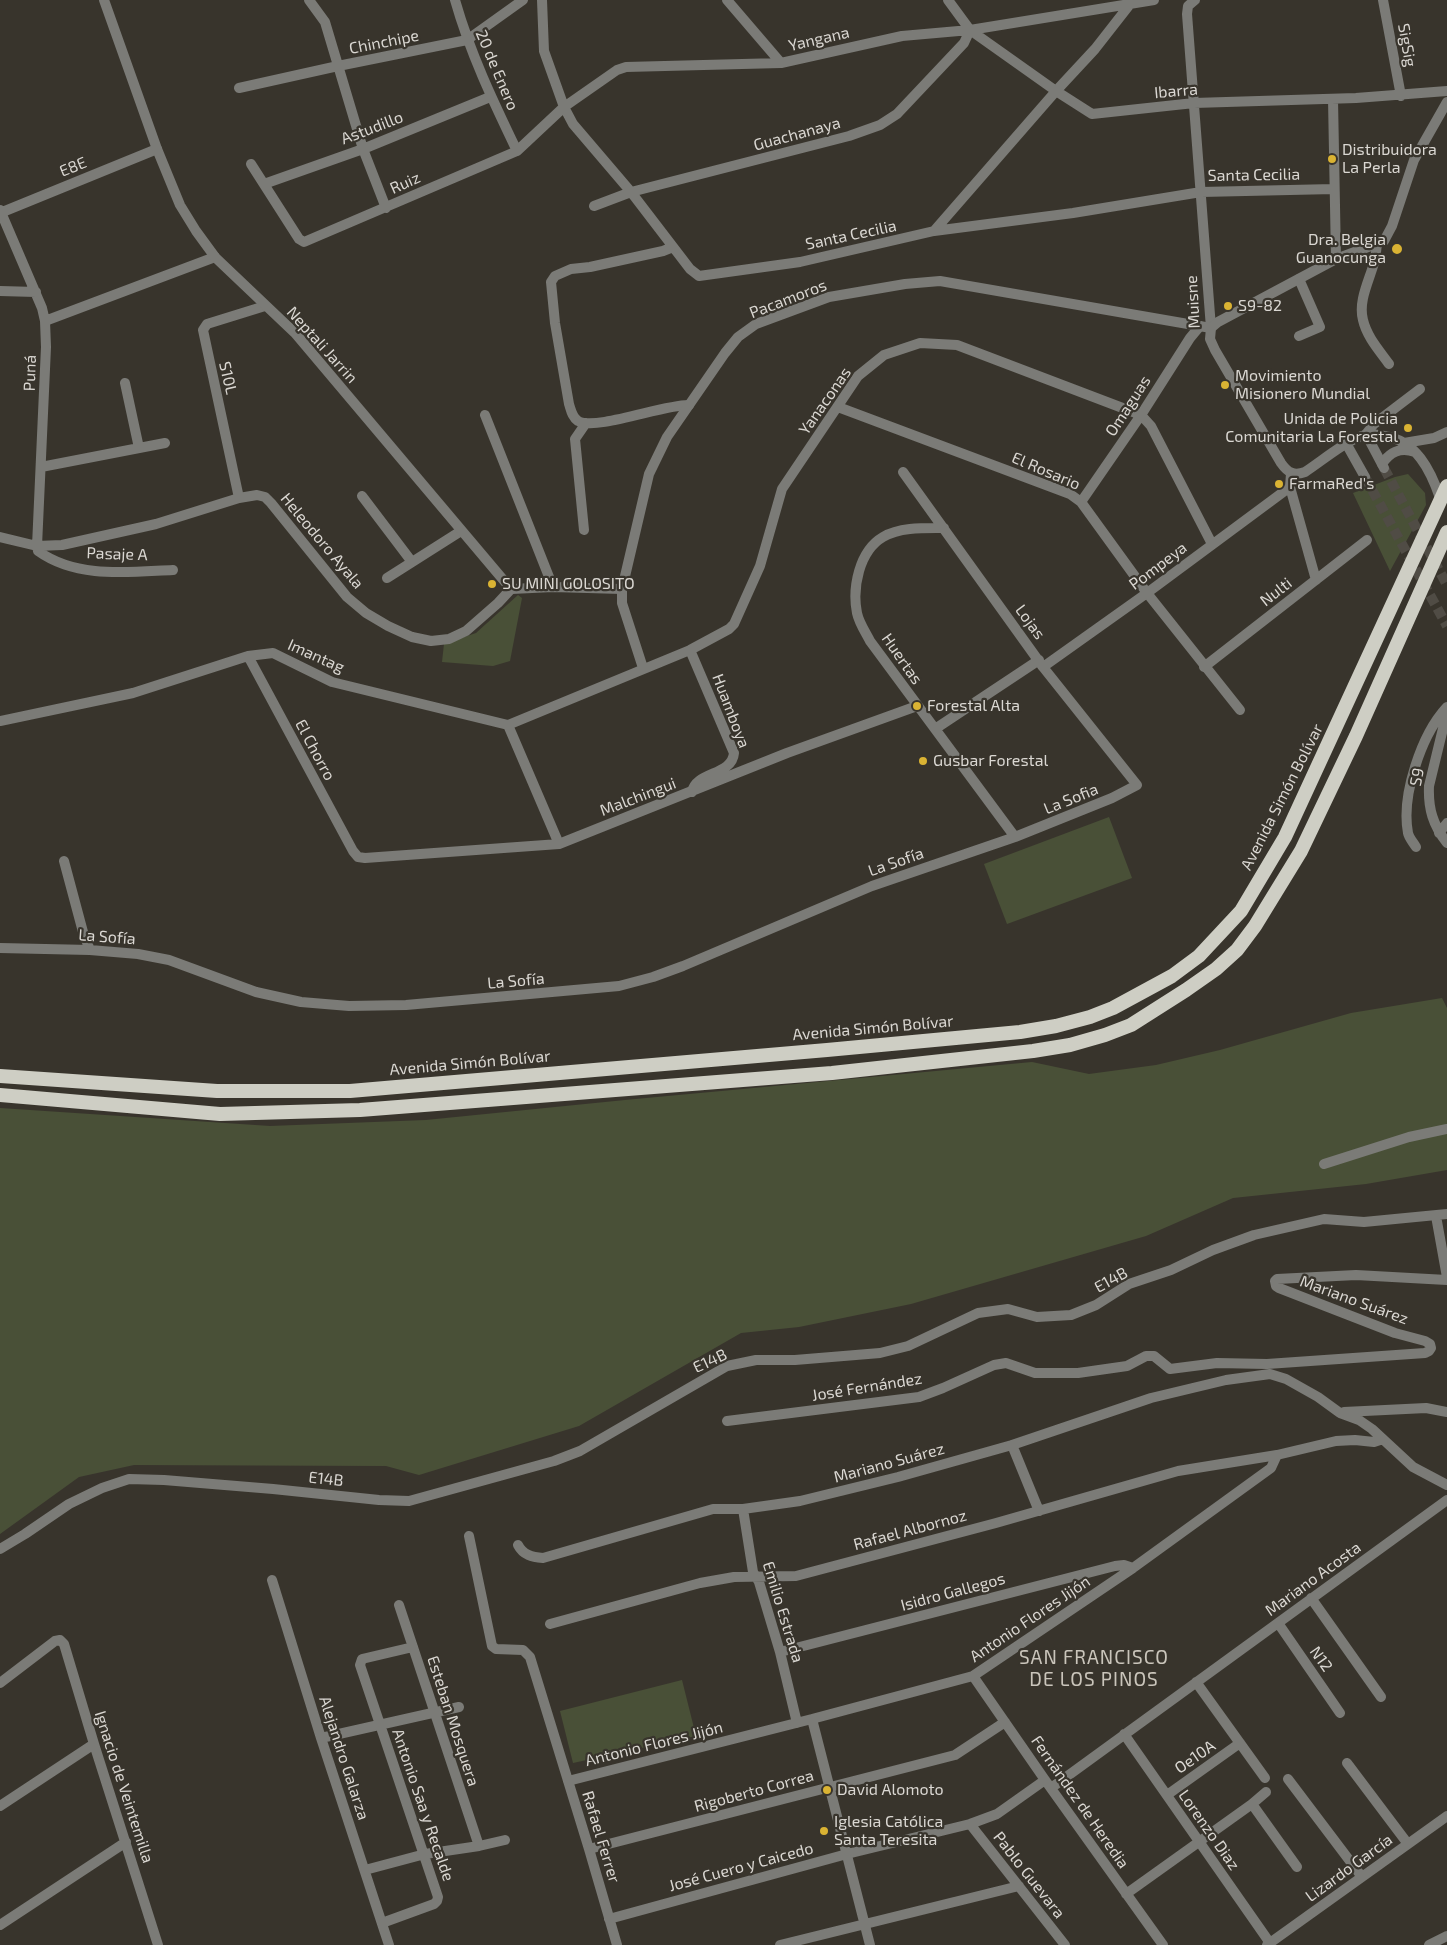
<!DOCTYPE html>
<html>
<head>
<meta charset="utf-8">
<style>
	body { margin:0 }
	canvas { display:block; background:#38342c }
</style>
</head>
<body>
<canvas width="1447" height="1945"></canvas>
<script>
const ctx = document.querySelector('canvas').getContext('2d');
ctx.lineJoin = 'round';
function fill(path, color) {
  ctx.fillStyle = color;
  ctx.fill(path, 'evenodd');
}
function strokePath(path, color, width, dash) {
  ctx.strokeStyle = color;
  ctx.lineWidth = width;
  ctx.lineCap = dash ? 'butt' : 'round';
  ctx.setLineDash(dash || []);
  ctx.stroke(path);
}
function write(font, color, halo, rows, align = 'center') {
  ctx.font = font + ' "Exo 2",sans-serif';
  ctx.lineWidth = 4.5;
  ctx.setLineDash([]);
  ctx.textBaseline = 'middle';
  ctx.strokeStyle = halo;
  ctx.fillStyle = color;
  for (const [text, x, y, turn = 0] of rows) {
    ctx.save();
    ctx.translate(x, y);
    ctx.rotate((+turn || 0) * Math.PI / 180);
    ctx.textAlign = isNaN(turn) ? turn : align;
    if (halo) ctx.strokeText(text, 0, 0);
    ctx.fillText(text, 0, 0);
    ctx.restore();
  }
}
const green = new Path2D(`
	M1408,474L1425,493L1426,505L1390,571L1353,493L1395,477Z
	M518,595L522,598L510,661L493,666L442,662L444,644L476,633Z
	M1109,817L1132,878L1007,924L984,864Z
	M1442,998L1447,1008V1170L1366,1184L1233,1198L1146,1236L911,1304L799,1327L741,1333L579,1426L419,1475L386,1466L134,1465L79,1477L0,1534V1108L270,1126L426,1120L625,1100L1032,1062L1089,1074L1156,1065L1220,1050L1351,1013Z
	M682,1680L696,1736L573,1763L560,1711Z`);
const minorTunnel = new Path2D(`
	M1384,468L1447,585
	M1365,477L1447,626`);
const minor = new Path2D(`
	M309,0L325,22L363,149L386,208
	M455,0C470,53 493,101 517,151
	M542,0L544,51L564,107L573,124L631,192L690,269L699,276L800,262L934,231L1073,213L1201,192L1334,189
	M727,0L781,63
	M948,0L970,30L1056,91L1092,114L1194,103L1356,98L1447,91
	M1195,0L1188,6L1187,14L1211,328
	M1383,0L1401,96
	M239,88L338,66L467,40L523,0
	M1333,99L1336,259
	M251,164L299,239L304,242L517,151L564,107L617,70L626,67L781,63L902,36L970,30L1154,0
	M264,184L363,149L490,97
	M594,206L631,192L849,136L880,125L897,114L964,43L970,30
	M0,210L42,308L45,321L46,347L37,546L38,551C77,579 128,572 173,570
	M0,213L157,149
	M934,231L1056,91L1095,49L1131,3
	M1377,244C1376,250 1376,257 1374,263C1369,281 1358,301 1363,320C1367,337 1379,350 1389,364
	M673,247L663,251L590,267L571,269L555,276L551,282L555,323L569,404C571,410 572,417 578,421C596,431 665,404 689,405
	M0,291L36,292
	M45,321L215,257
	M1299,336L1320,327L1299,279
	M125,383L139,448
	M838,407L1070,494L1081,502L1147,593L1240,710
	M485,415L553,587
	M1347,445L1365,477
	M41,467L165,443
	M1384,468L1366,434L1374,424L1420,389
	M1291,474L1290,487L1316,580
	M362,496L412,562
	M239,498L203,330L207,324L265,306
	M1081,502L1141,415L1190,338L1200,326
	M944,528C924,528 900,527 883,537C859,551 852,588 857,613C859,623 866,633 870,641L1015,837
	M584,530L575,439L586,423
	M0,537L37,546L62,545L156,524L239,498L257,495L265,497L271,503L347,597L366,613L388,626L412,637L431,641L449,639L466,631L498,603L511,589
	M387,578L461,531
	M622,589V603L643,668
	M690,650L734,753C732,776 696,771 692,792
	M248,656L353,851L358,857L365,858L559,844L787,753L917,706
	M1043,667L1147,593L1290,487
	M1204,667L1367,540
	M1447,712L1429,786C1428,809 1433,825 1447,843
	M0,721L133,693L248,656L273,653L332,682L508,725L690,650L729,629L734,624L760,566L782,489L858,376L884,355L920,343L957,345L1141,415L1151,426L1212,544
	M508,725L559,844
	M935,729L1039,660
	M1439,833L1447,823
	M1416,847C1413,842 1409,838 1408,833C1401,796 1421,735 1447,707
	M64,861L83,932L90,950
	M0,948L90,950L138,954L169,960L256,992L301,1002L349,1006L406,1005L619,986L653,977L683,966L872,886L1015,837L1112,798L1137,785L1043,667L903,472
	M1324,1164L1409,1137L1447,1129
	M1436,1216L1447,1277
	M1344,1412L1426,1408L1447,1412
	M727,1421L919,1397L943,1388L994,1365L1006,1363L1035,1373H1078L1127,1366L1146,1356H1154L1170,1369L1217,1363L1267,1364L1425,1353L1429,1351L1431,1348L1430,1344L1425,1341L1395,1333L1279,1288L1276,1286L1275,1281L1277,1279L1356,1275L1447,1280
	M1012,1445L1039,1511
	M743,1509L753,1572L759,1582L780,1652L797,1723
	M469,1536L492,1646L496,1649L523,1650L530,1657L589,1849L617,1945
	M518,1545C523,1555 532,1557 543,1558L713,1509H743L800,1501L898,1477L1012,1445L1151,1398L1226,1380L1270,1374L1286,1379L1318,1397L1340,1413L1359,1420L1372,1429L1413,1467L1447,1485
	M0,1549L25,1534L69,1504L102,1488L129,1479L164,1480L273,1489L379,1500L409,1501L554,1461L580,1451L727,1366L756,1360H795L880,1353L908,1346L978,1313L1008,1309L1037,1317L1071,1315L1096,1305L1129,1284L1171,1270L1213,1250L1254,1235L1324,1219L1364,1222L1447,1214
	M272,1580L321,1738L389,1945
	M1311,1598L1381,1697
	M399,1605L479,1846
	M1278,1623L1340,1713
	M550,1624L700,1583L734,1577L796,1576L996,1523L1178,1471L1277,1455L1336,1441L1355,1440L1374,1442L1383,1439
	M780,1652L1115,1566L1124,1565L1133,1568
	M973,1676L1045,1780L1163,1945
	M1196,1682L1265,1778
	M0,1683L55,1641L60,1640L64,1644L94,1744L158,1945
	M812,1719L870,1945
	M1124,1734L1270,1943
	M321,1738L459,1707
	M1347,1763L1408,1844
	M1288,1779L1362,1877
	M568,1781L812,1719L973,1676L1133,1568L1271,1468L1277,1455
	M1051,1788L1447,1500
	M1167,1795L1240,1743
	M1252,1804L1297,1867
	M0,1806L94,1744
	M970,1824L1065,1945
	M589,1849L955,1755L1005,1722
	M365,1870L425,1854L479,1846L505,1840
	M1126,1894L1252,1804L1266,1792
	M609,1919L847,1854L970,1824L997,1814L1045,1780
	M382,1923L434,1904L437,1901L438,1897L360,1665L362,1659L413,1647
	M0,1925L126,1842
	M780,1945L1019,1886
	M1267,1945L1447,1816
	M1429,1945L1447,1936`);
const tertiary = new Path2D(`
	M104,0L157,149L180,205L196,231L215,257L295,333L511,589L553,587L622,589L649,474L667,437L725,353L738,337L756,324L829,297L905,284L940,281L1211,328
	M1211,328L1210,339L1215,350L1281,463C1288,473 1294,476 1305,472C1322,461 1345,441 1365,435C1370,433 1378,435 1384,436C1416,440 1431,471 1440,498
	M1211,328L1218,322L1336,259L1384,241L1392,226L1414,160L1447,102
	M1404,443L1434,438L1447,432
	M1382,464C1390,452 1400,447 1415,452`);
const trunk = new Path2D(`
	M0,1076L217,1091H350L827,1050L1020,1032L1056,1026L1090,1017L1113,1008L1172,976L1199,956L1241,911L1285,837L1447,486
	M0,1095L220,1114L360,1110L832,1073L1033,1051L1070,1045L1105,1035L1131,1025L1186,990L1216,969L1237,950L1255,926L1301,851L1356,736L1447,532`);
const markers = [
	[1332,159,5,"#dab333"],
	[1397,249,6,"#dab333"],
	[1228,306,5,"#dab333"],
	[1225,385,5,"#dab333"],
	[1408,428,5,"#dab333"],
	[1279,484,5,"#dab333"],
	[492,584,5,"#dab333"],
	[917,706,5,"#dab333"],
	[923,761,5,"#dab333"],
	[827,1790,5,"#dab333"],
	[824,1831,5,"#dab333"]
];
const streetNames = [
	["Yangana",819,39,-13],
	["Chinchipe",384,42,-11],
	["SigSig",1407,45,80],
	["20 de Enero",497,70,67],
	["Ibarra",1176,91,-5],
	["Astudillo",372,128,-21],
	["Guachanaya",797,134,-15],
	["E8E",73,167,-22],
	["Santa Cecilia",1254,175,-1],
	["Ruiz",405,183,-24],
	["Santa Cecilia",851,235,-12],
	["Pacamoros",788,299,-21],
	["Muisne",1193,302,-93],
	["Neptali Jarrin",322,345,48],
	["Puná",30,373,-88],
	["S10L",228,378,77],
	["Yanaconas",825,401,-55],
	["Omaguas",1128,406,-57],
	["El Rosario",1046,471,23],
	["Heleodoro Ayala",322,541,50],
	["Pasaje A",117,554,2],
	["Pompeya",1158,566,-37],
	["Nulti",1276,592,-38],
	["Lojas",1030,622,54],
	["Imantag",316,656,24],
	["Huertas",902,659,55],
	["Huamboya",731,711,69],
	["El Chorro",315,750,62],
	["S9",1417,777,-79],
	["Malchingui",638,797,-21],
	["Avenida Simón Bolívar",1282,797,-63],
	["La Sofia",1071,799,-22],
	["La Sofía",896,862,-19],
	["La Sofía",107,937,4],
	["La Sofía",516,981,-5],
	["Avenida Simón Bolívar",873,1028,-5],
	["Avenida Simón Bolívar",470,1063,-5],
	["E14B",1111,1280,-29],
	["Mariano Suárez",1354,1300,20],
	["E14B",710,1361,-25],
	["José Fernández",867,1387,-9],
	["Mariano Suárez",889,1463,-15],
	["E14B",326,1479,6],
	["Rafael Albornoz",910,1530,-15],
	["Mariano Acosta",1313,1579,-36],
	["Isidro Gallegos",953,1592,-15],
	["Emilio Estrada",783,1612,73],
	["Antonio Flores Jijón",1030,1619,-34],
	["N12",1321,1659,55],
	["Esteban Mosquera",453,1721,72],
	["Antonio Flores Jijón",654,1744,-14],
	["Oe10A",1195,1757,-35],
	["Alejandro Galarza",344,1758,72],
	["Ignacio de Veintemilla",124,1787,72],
	["Rigoberto Correa",754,1791,-15],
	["Fernández de Heredia",1080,1802,55],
	["Antonio Saa y Recalde",423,1805,71],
	["Lorenzo Diaz",1209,1830,55],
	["Rafael Ferrer",601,1837,73],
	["José Cuero y Caicedo",741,1867,-15],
	["Lizardo García",1349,1868,-36],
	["Pablo Guevara",1029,1875,52]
];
const poiNames = [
	["Distribuidora",1342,150],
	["La Perla",1342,168],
	["Dra. Belgia",1386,240,"right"],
	["Guanocunga",1386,258,"right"],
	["S9-82",1238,306],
	["Movimiento",1235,376],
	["Misionero Mundial",1235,394],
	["Unida de Policia",1398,419,"right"],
	["Comunitaria La Forestal",1398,437,"right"],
	["FarmaRed's",1289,484],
	["SU MINI GOLOSITO",502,584],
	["Forestal Alta",927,706],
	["Gusbar Forestal",933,761],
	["David Alomoto",837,1790],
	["Iglesia Católica",834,1822],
	["Santa Teresita",834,1840]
];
const quarterNames = [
	["SAN FRANCISCO",1094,1658],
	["DE LOS PINOS",1094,1680]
];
fill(green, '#495037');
strokePath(minorTunnel, '#504c45', 10, [10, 5]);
strokePath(minor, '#7b7b77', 10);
strokePath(tertiary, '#7b7b77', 10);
strokePath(trunk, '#cecec4', 14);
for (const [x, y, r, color] of markers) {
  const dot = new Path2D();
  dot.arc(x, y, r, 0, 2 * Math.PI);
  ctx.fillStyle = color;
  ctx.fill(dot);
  strokePath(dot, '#38342c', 2);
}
write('16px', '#dad7d2', '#38342c', streetNames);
write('16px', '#dad7d2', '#38342c', poiNames, 'left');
ctx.letterSpacing = '1px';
write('19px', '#cac5bb', '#38342c', quarterNames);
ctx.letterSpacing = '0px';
</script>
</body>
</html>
